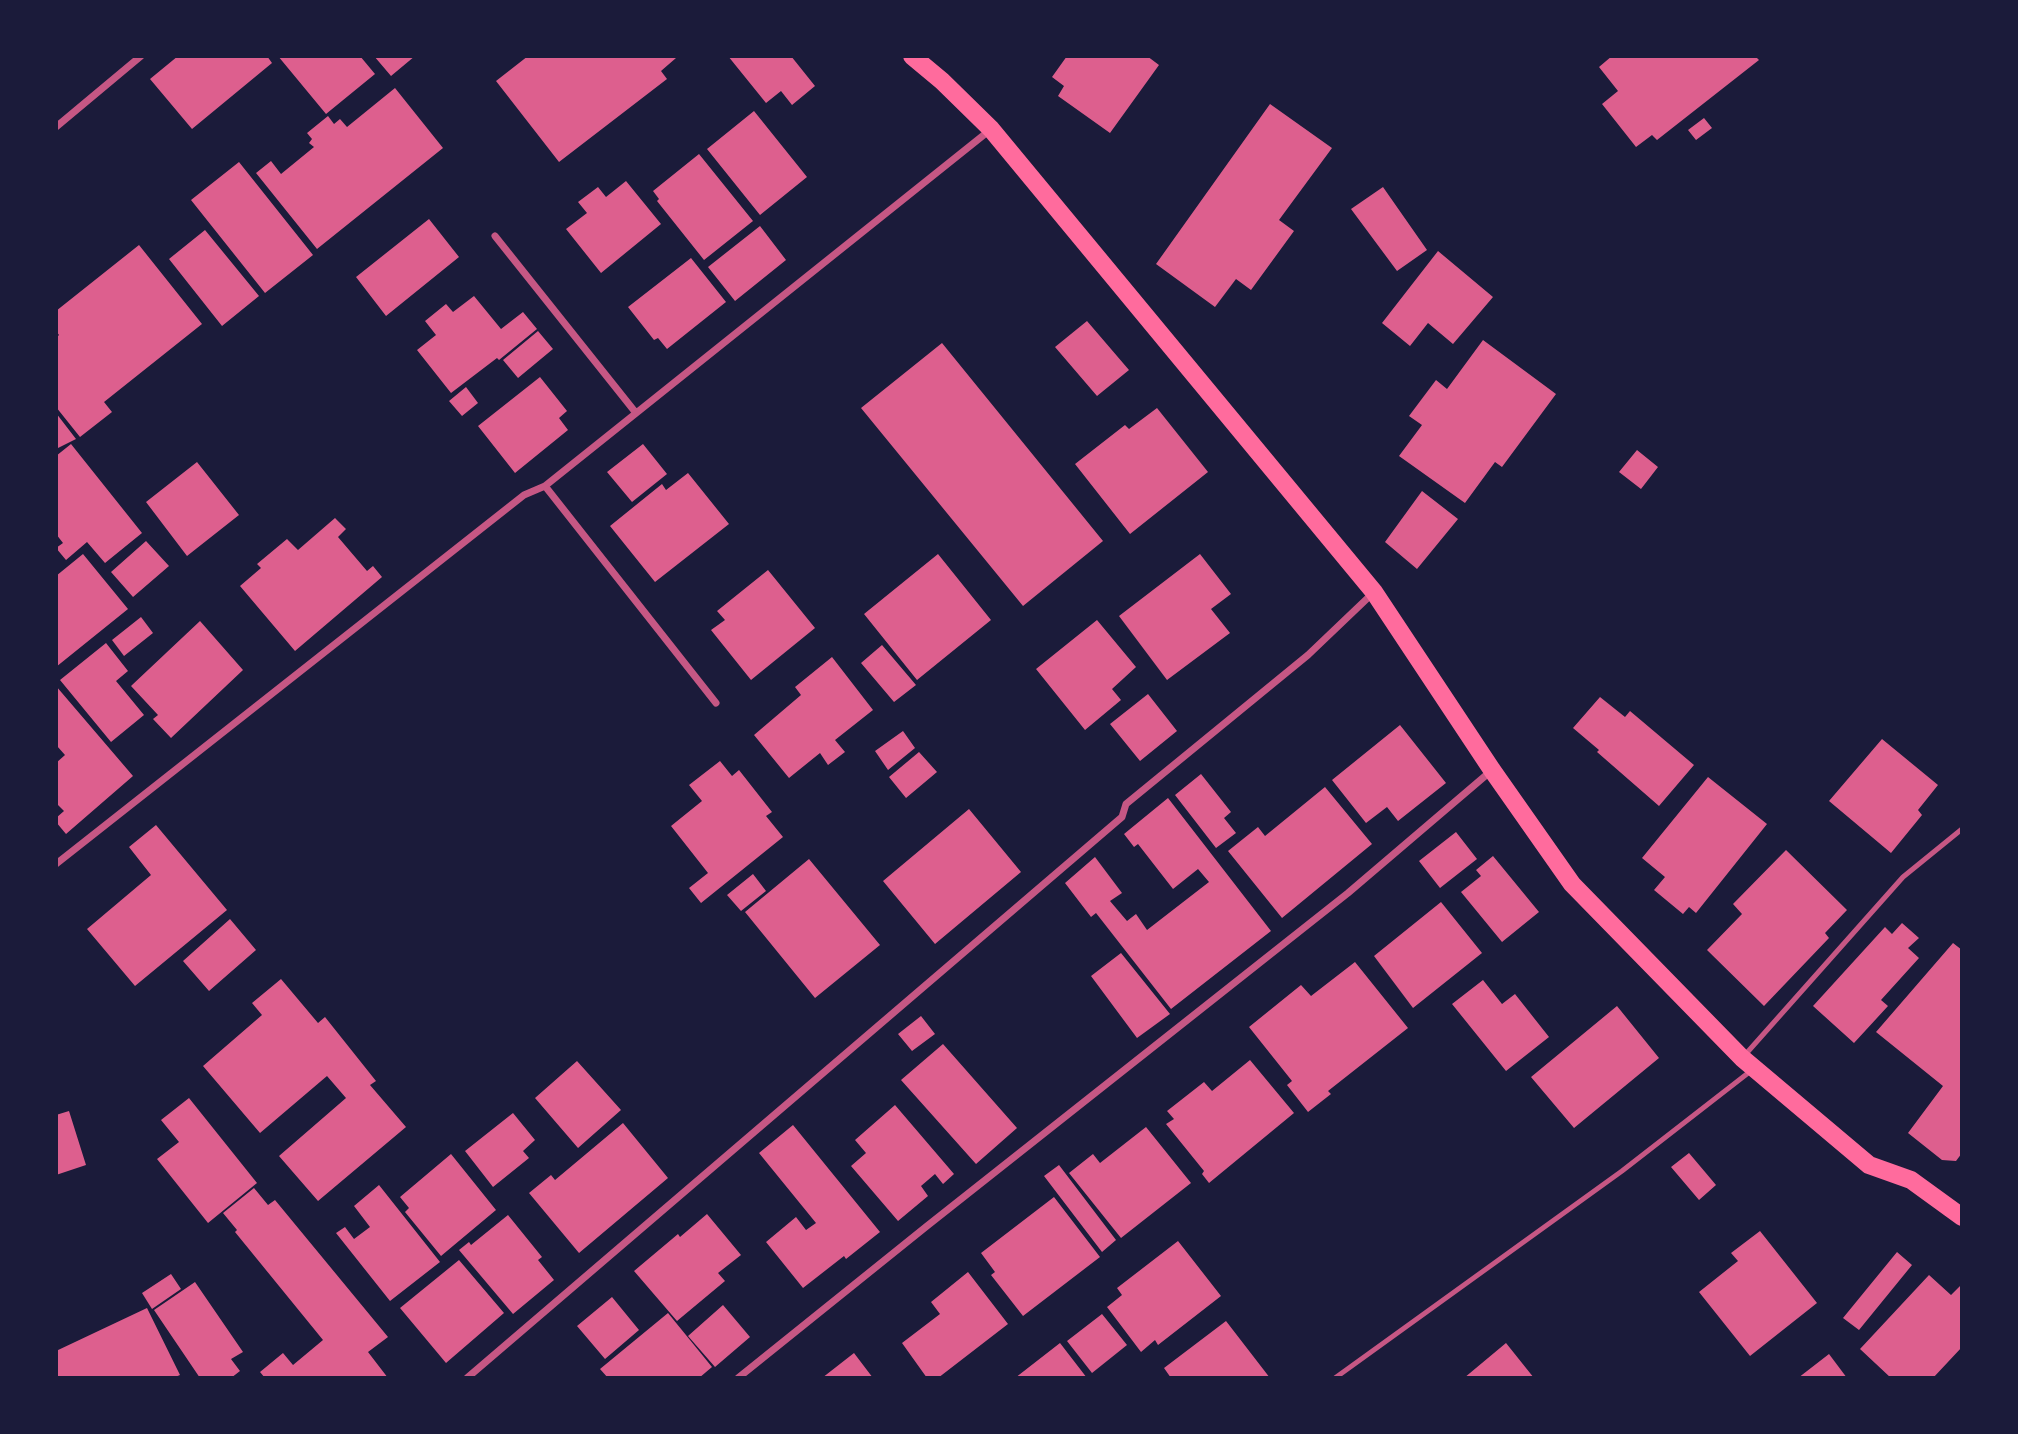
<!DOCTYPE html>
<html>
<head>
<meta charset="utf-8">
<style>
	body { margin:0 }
	#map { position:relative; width:2018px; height:1434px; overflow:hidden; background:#1b1b3a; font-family:"Titillium Web",sans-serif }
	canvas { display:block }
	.frame { position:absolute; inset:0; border:58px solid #1b1b3a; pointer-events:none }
</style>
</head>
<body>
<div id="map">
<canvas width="2018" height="1434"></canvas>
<div class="frame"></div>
</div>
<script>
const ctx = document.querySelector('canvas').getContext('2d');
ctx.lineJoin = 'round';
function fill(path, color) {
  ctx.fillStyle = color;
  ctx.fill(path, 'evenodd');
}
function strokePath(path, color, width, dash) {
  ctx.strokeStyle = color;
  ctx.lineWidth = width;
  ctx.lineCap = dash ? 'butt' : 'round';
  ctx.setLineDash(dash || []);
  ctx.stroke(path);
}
const building = new Path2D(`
	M178,56H267L272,63L192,129L150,79Z
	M278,56H360L375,74L326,114Z
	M374,56H415L391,76Z
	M528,56H675L676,58L661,71L667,79L559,162L496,81Z
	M728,56H791L815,86L792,105L781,91L766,103Z
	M1067,56H1147L1159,65L1110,133L1058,96L1064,86L1052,77Z
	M1612,56H1755L1759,60L1657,140L1652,135L1636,147L1602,104L1618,91L1599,67Z
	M395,88L443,148L317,249L256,173L271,161L281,174L314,147L309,143L312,139L307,133L328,116L334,124L340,119L347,127Z
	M1270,104L1332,148L1279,220L1294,231L1251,290L1236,279L1215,307L1156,264Z
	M754,111L807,177L760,215L707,149Z
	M1704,118L1712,128L1696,140L1688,130Z
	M699,154L753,221L704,260L657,201L659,199L653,191Z
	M239,162L313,255L265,293L191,200Z
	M626,181L661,224L601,273L566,229L587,213L578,202L598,187L606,197Z
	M1383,187L1427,250L1397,271L1351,209Z
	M429,219L459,257L386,316L356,277Z
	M760,226L786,260L735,301L708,267Z
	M205,230L259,296L222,326L169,259Z
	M139,245L202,324L104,402L112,412L80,437L56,407V338L59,335L56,331V311Z
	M1438,251L1493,297L1453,344L1428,323L1410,346L1382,323Z
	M691,258L726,302L667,349L658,338L654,340L628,307Z
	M474,296L501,329L523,312L537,329L499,360L497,358L451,393L417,350L436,335L425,321L446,304L453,312Z
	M1087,321L1129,370L1097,396L1055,347Z
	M538,331L553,349L518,378L503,360Z
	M1483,340L1556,394L1502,467L1495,462L1465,503L1399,456L1422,425L1409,416L1436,380L1447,389Z
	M942,343L1103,541L1023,606L861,408Z
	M540,377L567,411L559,418L568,430L515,473L478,426Z
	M466,387L478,403L462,416L449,401Z
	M1157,408L1208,472L1130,534L1075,464L1125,425L1129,429Z
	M56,413L76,439L56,449Z
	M71,444L142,533L105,563L87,542L66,560L56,548L63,543L56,534V456Z
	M643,444L667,474L632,502L607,472Z
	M1637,450L1658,467L1641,489L1619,472Z
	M197,462L239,515L187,556L146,502Z
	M688,473L729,524L655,582L610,526L662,484L666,490Z
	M1422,491L1458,519L1417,569L1385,542Z
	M335,518L346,529L338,537L367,571L373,566L382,577L295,651L240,586L261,568L257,564L287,539L298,550Z
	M146,541L169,566L133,597L111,572Z
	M83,554L128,609L56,667V576Z
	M938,554L991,620L917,680L864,614Z
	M1200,554L1231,594L1211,609L1230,633L1167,680L1119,616Z
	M768,570L815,628L751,680L711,630L725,620L717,611Z
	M141,617L153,633L124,656L112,640Z
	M1097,620L1136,667L1112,689L1121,700L1085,730L1036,669Z
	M200,621L243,670L171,738L153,719L158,715L131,686Z
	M106,643L128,671L116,681L144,715L111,742L60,680Z
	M882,645L916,685L894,702L861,663Z
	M832,657L873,710L835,740L845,752L828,765L820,753L789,778L754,735L801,695L795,687Z
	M56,686L133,776L66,834L56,822V818L64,811L56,803V763L65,755L57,746L56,747Z
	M1148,694L1177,731L1140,761L1110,724Z
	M1600,697L1625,717L1630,711L1694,765L1659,806L1597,752L1599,750L1573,728Z
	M1400,725L1446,783L1398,821L1387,807L1366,823L1332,780Z
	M903,731L915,748L888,770L875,751Z
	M1882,739L1938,785L1918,810L1922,815L1891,853L1829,801Z
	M919,752L937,772L906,798L889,777Z
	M720,761L732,776L739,770L772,812L766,816L783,837L701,903L689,888L708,873L671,826L702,801L689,785Z
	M1201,774L1231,812L1224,818L1236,833L1216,848L1175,795Z
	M1708,777L1767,824L1696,913L1689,907L1683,914L1654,890L1665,877L1642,858Z
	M1325,787L1372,844L1282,918L1228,851L1258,827L1265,836Z
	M1168,798L1271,931L1171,1009L1096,913L1091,917L1065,883L1095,857L1122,893L1110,901L1127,921L1136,914L1147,930L1209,882L1198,869L1173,889L1138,844L1134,847L1124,834Z
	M969,809L1021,872L935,944L883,881Z
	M156,825L227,910L135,986L87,929L151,875L129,847Z
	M1456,832L1477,859L1440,888L1419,861Z
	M1786,850L1847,910L1825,933L1829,938L1764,1006L1707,950L1742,914L1733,904Z
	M1493,856L1539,912L1502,942L1461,892L1481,876L1476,870Z
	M809,859L880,945L815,998L745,912Z
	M753,874L766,891L741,911L727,895Z
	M1441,902L1482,953L1413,1008L1374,956Z
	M230,919L256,950L209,991L183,961Z
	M1902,923L1919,938L1908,948L1919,958L1881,1000L1888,1006L1854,1043L1813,1006L1885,927L1892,934Z
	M1953,943L1962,950V1153L1956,1161L1942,1160L1908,1133L1943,1086L1876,1032Z
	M1121,953L1170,1014L1137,1038L1091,976Z
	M1355,962L1408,1028L1328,1091L1331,1094L1308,1112L1287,1085L1292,1081L1249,1027L1301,985L1311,996Z
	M281,979L318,1023L325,1017L376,1081L370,1085L406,1127L318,1201L279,1156L346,1098L327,1076L260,1133L203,1066L262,1015L252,1003Z
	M1483,980L1502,1004L1515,994L1549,1037L1506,1071L1452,1004Z
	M1617,1006L1659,1058L1574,1128L1531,1077Z
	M921,1016L935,1034L912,1051L898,1034Z
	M943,1044L1017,1128L976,1164L901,1080Z
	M1250,1060L1294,1113L1209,1183L1202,1174L1204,1171L1166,1124L1174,1119L1167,1111L1204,1082L1212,1091Z
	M577,1061L621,1110L578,1148L535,1098Z
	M189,1098L257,1183L208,1223L157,1159L179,1142L161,1120Z
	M895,1105L954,1174L943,1184L935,1174L921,1186L928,1196L898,1221L851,1166L866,1153L855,1140Z
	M69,1111L86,1165L56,1175V1115Z
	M513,1113L535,1140L523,1151L529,1158L493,1187L465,1151Z
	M623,1123L668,1178L579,1253L529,1193L551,1175L555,1180Z
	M793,1125L880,1232L846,1259L844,1256L803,1288L766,1242L796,1217L806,1230L816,1223L759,1153Z
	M1146,1127L1191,1183L1121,1238L1069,1173L1093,1154L1100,1163Z
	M1689,1153L1716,1185L1699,1200L1671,1167Z
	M451,1154L496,1210L441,1256L405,1212L409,1208L400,1197Z
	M1059,1165L1116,1240L1102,1252L1044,1176Z
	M379,1185L440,1262L390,1301L336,1233L345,1227L354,1239L370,1227L354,1206Z
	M254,1188L268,1205L275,1200L388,1337L368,1352L388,1378H265L260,1372L283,1353L293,1365L323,1340L235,1232L237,1230L223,1213Z
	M1054,1197L1100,1257L1023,1316L991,1275L995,1272L981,1253Z
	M707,1214L741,1255L718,1273L725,1281L677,1321L634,1271L678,1234L680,1237Z
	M508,1215L542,1257L538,1260L554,1280L513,1314L459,1250L469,1242L471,1245Z
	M1760,1231L1817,1303L1750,1356L1699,1292L1738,1261L1731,1253Z
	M1178,1241L1221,1296L1158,1345L1155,1340L1141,1352L1107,1307L1122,1295L1117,1288Z
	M1897,1252L1912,1265L1859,1330L1843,1318Z
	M459,1260L504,1313L446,1363L400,1308Z
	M968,1272L1008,1324L938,1378H927L902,1343L940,1314L931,1302Z
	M171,1274L181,1289L152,1309L142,1293Z
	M1929,1275L1951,1295L1962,1284V1347L1933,1378H1891L1860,1349Z
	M195,1282L243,1352L231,1359L240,1371L231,1378H200L154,1310Z
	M612,1297L639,1330L605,1359L577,1326Z
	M723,1305L750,1337L715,1367L688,1336Z
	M147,1308L180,1375L173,1378H56V1351Z
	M668,1313L712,1367L699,1378H608L600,1369Z
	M1102,1314L1127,1345L1092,1373L1067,1341Z
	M1226,1321L1270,1378H1171L1164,1368Z
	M1060,1343L1087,1378H1015Z
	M1506,1343L1534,1378H1464Z
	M854,1353L873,1378H822Z
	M1829,1354L1847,1378H1798Z`);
const service = new Path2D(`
	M1744,1056L1903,877L1962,829
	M1335,1378L1622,1171L1752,1070`);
const minor = new Path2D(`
	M56,127L141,56
	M495,236L636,413
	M545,486L716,703
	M56,864L524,495L545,486L990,130
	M467,1378L1122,817L1126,804L1308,655L1374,592
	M738,1378L927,1226L1348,893L1491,771`);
const primary = new Path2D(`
	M912,56L942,81L991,129L1374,592L1492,770L1572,884L1742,1058L1869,1165L1911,1180L1962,1217`);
fill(building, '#dd5f8e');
strokePath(service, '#c65784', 5);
strokePath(minor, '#c65784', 7);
strokePath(primary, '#ff6b9d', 18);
</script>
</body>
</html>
